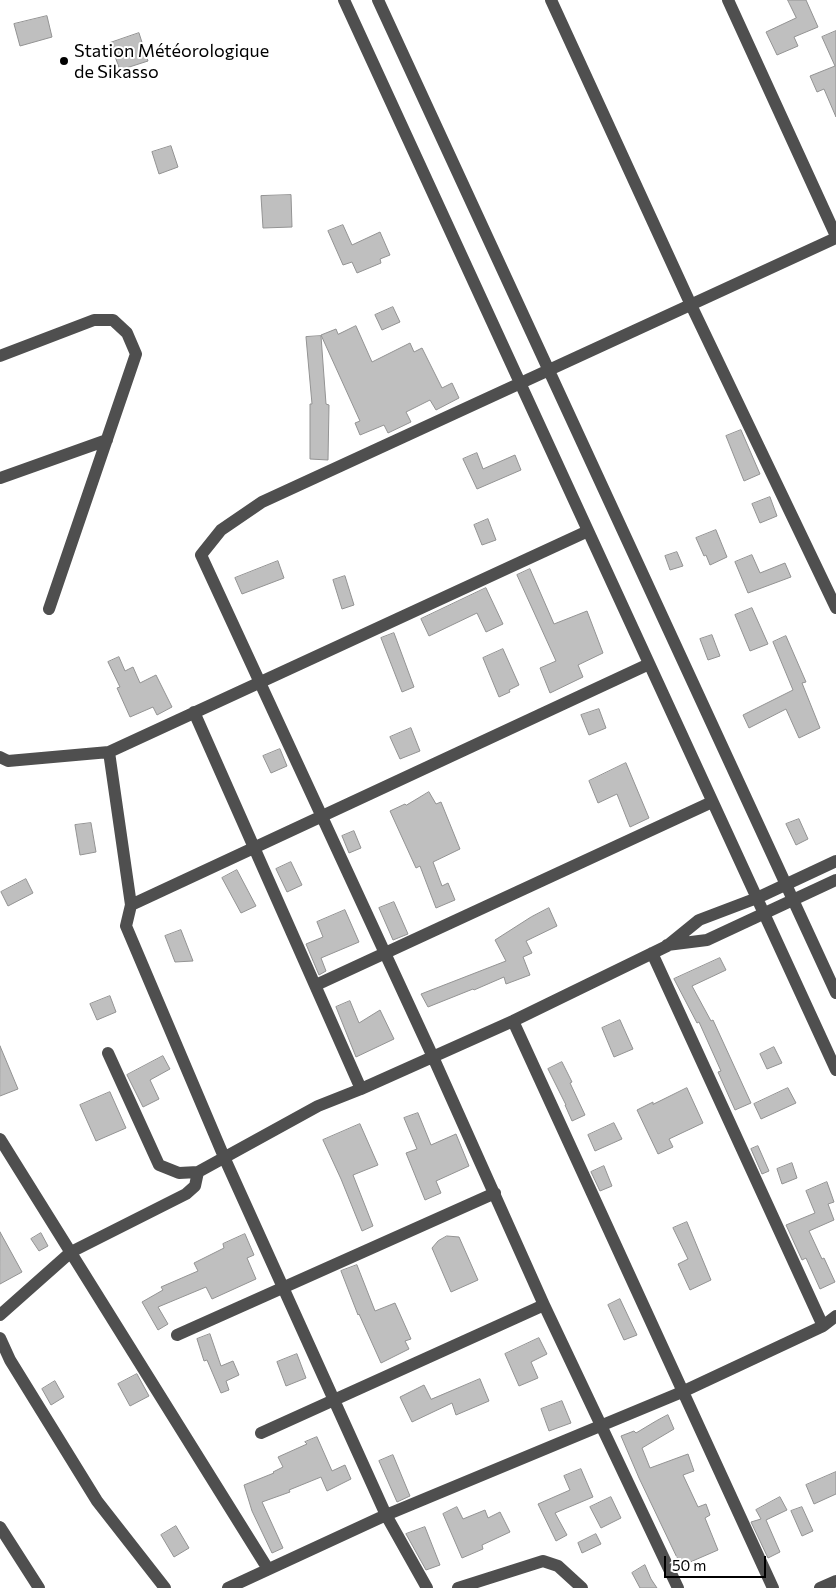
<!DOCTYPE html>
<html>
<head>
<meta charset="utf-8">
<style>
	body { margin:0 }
	#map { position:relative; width:836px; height:1588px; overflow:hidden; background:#fff; font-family:Commissioner,sans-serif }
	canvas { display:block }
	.scale { position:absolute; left:664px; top:1556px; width:102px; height:22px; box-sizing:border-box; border:2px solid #000; border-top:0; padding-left:6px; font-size:15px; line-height:18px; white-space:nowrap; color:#000; -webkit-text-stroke:4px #fff; paint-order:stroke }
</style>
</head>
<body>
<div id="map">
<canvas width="836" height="1588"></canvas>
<div class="scale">50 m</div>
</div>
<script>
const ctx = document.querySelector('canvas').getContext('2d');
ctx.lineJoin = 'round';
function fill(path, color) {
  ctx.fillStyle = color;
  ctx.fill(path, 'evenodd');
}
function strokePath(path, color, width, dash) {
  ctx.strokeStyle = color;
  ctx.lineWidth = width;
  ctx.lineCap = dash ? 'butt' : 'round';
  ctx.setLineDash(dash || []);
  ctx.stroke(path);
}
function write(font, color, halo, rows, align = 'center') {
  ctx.font = font + ' Commissioner,sans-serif';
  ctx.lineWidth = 4;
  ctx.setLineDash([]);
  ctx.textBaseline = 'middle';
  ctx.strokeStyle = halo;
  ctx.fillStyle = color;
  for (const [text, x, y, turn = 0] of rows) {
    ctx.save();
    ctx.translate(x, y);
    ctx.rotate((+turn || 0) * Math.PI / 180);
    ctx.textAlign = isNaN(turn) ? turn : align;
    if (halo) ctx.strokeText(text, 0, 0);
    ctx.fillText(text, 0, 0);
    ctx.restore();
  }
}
const building = new Path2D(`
	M788,0H806L818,27L794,37L798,46L777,55L766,32L796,18Z
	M47,16L52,37L20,46L14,24Z
	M836,31V117L824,89L817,92L810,76L835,66L822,37Z
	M139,33L148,61L120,70L110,43Z
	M171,146L178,167L159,174L152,152Z
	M291,195L292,227L263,228L261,196Z
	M343,225L352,245L380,232L390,255L380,259L381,263L357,273L352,262L343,265L328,231Z
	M393,307L400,322L382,330L375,315Z
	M356,326L372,362L410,343L414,352L422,348L442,388L452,383L459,398L436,410L430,400L406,412L411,422L388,433L384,425L360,435L355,423L360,421L321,335L336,329L338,334Z
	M321,336L326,404L329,405L328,460L310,459V404H312L306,337Z
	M741,430L760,474L744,481L726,436Z
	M477,453L483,469L515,455L521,470L477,489L463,459Z
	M770,497L777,516L760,523L752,504Z
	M488,519L496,540L482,545L474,525Z
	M716,530L727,557L710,565L706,555L704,556L696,538Z
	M677,552L683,566L670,570L665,556Z
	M752,555L760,573L785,563L791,577L748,593L735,562Z
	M278,561L284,578L242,594L235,578Z
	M530,569L554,624L587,611L603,653L578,665L583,677L550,693L540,668L556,661L517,575Z
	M345,576L354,605L342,609L333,580Z
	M486,588L503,624L486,632L477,613L429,636L421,619Z
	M752,608L768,644L750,651L735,615Z
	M394,633L414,687L402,692L381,638Z
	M712,635L720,656L708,660L700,639Z
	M786,636L806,682L802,683L820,728L799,738L786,709L749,728L743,715L793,690L773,642Z
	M503,649L519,685L509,690L510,692L499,697L483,658Z
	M119,657L125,671L133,667L140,683L156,675L172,707L157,715L153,707L130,717L117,688L120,687L108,662Z
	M599,709L606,728L589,735L581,715Z
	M411,728L420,751L400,759L390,737Z
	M280,749L287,766L271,773L263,756Z
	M626,763L649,818L630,827L617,794L598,803L589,781Z
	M429,792L436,804L441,802L460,849L433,862L442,886L448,883L455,900L436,908L420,866L416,868L390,811L405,804L406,805Z
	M799,819L808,839L796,845L786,824Z
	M91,823L96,852L80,855L75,825Z
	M354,831L361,848L349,853L342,836Z
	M291,862L302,885L287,892L276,869Z
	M237,870L256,906L241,913L222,878Z
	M26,879L33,893L8,906L1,892Z
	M394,902L408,934L393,940L379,908Z
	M549,908L557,926L526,941L532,953L523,957L530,975L506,984L504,977L474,990L473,989L428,1007L421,994L506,961L495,940L531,917Z
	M345,910L359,942L321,958L326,971L319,975L306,944L323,937L317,922Z
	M181,930L193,961L175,962L165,936Z
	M720,958L726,970L692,986L711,1021L713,1020L751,1103L735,1110L718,1072L721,1071L699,1022L697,1023L674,979Z
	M110,996L116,1012L97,1020L90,1004Z
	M350,1001L359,1023L380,1010L394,1039L356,1057L336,1007Z
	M620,1020L633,1049L614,1057L602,1028Z
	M0,1046L18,1089L0,1096Z
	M774,1047L782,1063L767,1069L760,1054Z
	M163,1056L170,1069L150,1080L159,1099L143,1107L127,1075Z
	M562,1062L572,1082L570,1083L585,1115L572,1121L565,1105H566L548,1069Z
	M687,1088L703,1123L669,1139L673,1147L658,1154L637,1110L653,1102V1104Z
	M788,1088L796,1103L761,1119L754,1104Z
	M110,1092L126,1128L96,1141L80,1105Z
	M418,1113L431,1145L456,1134L469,1166L436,1181L441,1193L425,1200L406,1153L417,1149L404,1118Z
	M614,1123L622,1139L595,1151L588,1135Z
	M360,1124L378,1165L353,1175L373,1226L362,1231L341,1179L323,1140Z
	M758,1146L769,1171L762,1174L751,1149Z
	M792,1163L797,1178L782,1184L777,1169Z
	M604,1166L612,1186L600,1191L591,1172Z
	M827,1182L834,1202L828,1204L834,1220L809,1231L822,1259L824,1258L835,1282L820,1289L806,1258L802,1260L786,1225L815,1213L806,1191Z
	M687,1222L711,1280L690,1290L678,1264L688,1259L673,1228Z
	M0,1232L22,1272L0,1284Z
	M41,1233L48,1246L39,1251L31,1239Z
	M245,1234L254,1255L247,1258L256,1279L212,1299L206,1287L158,1307L168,1324L158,1330L142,1302L163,1290L161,1287L198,1271L194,1263L224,1248L223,1244Z
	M447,1236L459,1237L478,1280L451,1292L432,1248L438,1241Z
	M357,1265L375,1311L395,1303L411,1339L405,1341L409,1349L381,1363L359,1314L358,1315L341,1271Z
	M620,1299L637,1335L624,1340L608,1305Z
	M210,1334L221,1366L233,1361L239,1375L226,1381L229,1390L221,1393L207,1360L204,1361L197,1339Z
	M539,1338L547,1354L531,1362L538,1378L519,1386L505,1354Z
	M297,1354L306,1378L286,1386L277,1362Z
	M137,1374L149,1396L130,1406L118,1384Z
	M480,1379L489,1401L456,1415L452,1403L412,1422L400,1397L424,1385L431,1399Z
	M55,1381L64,1397L51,1405L42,1389Z
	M562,1401L571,1423L549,1431L541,1409Z
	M668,1415L674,1429L642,1448L650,1468L688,1454L694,1471L683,1475L698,1507L706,1504L710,1515L705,1518L718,1550L681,1566L639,1478L621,1436L634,1431L636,1433L656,1421Z
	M317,1437L332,1471L345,1465L351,1479L327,1491L321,1477L289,1490L290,1492L262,1502L283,1548L272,1553L252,1511L244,1485L274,1473L273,1472L283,1467L278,1457L307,1444L305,1442Z
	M393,1455L410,1496L397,1502L379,1461Z
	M581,1469L593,1497L555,1513L567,1535L556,1541L538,1504L570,1490L564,1476Z
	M836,1472V1494L814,1504L806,1485Z
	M611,1497L621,1518L601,1528L590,1507Z
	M780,1497L787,1510L766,1520L780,1552L768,1558L751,1522L761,1519L756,1510Z
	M457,1507L463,1519L485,1510L488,1518L500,1512L510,1532L482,1545L483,1549L462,1558L443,1514Z
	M802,1507L813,1531L802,1536L791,1511Z
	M176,1526L189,1548L174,1557L161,1535Z
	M425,1527L440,1565L426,1570L406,1534Z
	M596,1534L601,1544L582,1553L578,1543Z
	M645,1565L651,1579L657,1588H640L632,1573Z`);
const minor = new Path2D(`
	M344,0L836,1070
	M378,0L836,993
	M551,0L691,305L836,608
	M728,0L836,236
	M0,356L94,320H113L127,333L136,354L49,609
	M0,478L107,440
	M194,712L361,1089
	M109,752L131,905L126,926L224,1157L386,1515L427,1588
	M0,757L8,761L109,752L588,531
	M131,905L649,664
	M667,945L707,940L836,880
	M652,953L823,1326
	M316,985L712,802
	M513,1021L773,1588
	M108,1053L159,1165L179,1173L198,1172L318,1106L361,1089L513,1021L667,946L699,920L757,898L836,861
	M0,1139L268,1569
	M0,1315L71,1252L186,1194L195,1186L198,1172
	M177,1335L495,1193
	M0,1338L10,1360L97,1501L165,1588
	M261,1433L544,1305
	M0,1527L39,1588
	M228,1588L386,1515L682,1392L823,1326L836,1316
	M458,1588L543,1561L558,1566L582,1588
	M678,1588L544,1305L433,1057L201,555L221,530L262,502L836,238
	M820,1588L836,1581`);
const markers = [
	[64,61,5,"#000"]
];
const poiNames = [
	["Station Météorologique",74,51],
	["de Sikasso",74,72]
];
fill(building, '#bfbfbf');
strokePath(building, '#939393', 1);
strokePath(minor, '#4f4f4f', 12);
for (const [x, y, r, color] of markers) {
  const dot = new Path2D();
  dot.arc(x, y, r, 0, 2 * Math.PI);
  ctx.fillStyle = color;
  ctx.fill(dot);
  strokePath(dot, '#fff', 2);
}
write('18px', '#000', '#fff', poiNames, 'left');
</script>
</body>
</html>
